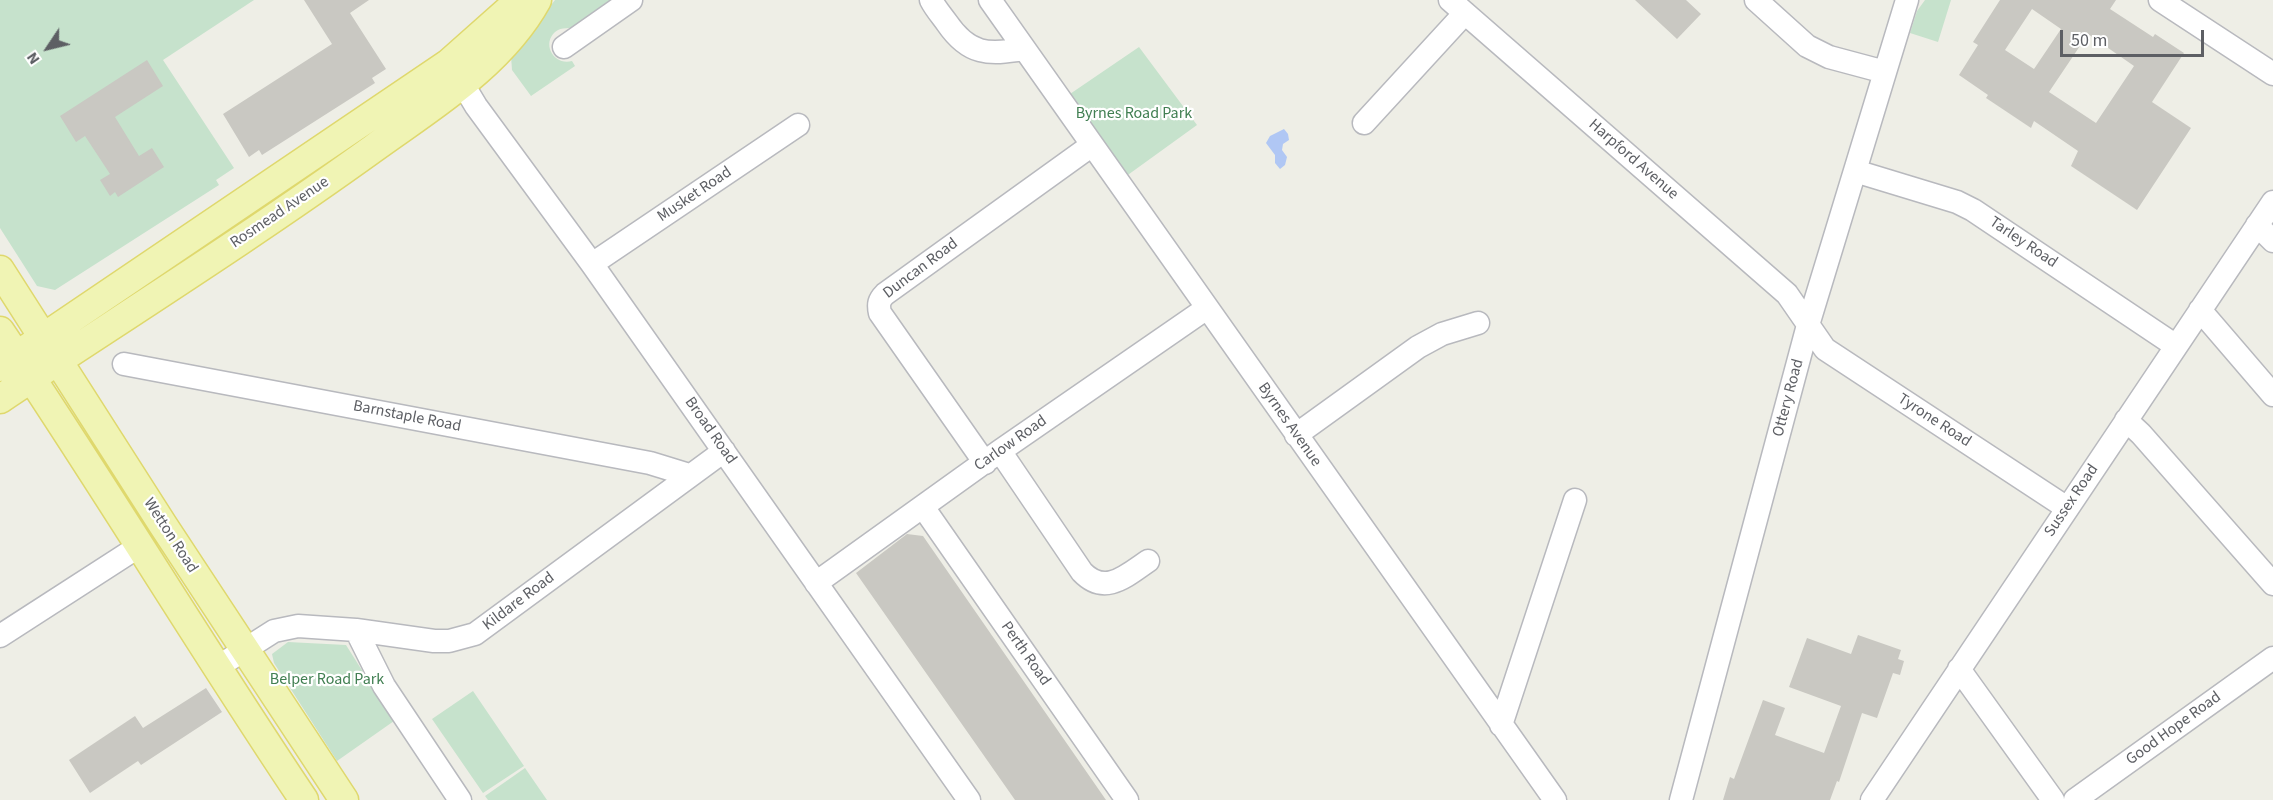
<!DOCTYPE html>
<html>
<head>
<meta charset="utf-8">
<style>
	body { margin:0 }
	#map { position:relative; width:2273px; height:800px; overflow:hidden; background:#eeeee6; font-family:"Source Sans 3",sans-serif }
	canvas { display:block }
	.north { position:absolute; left:18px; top:18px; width:60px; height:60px; -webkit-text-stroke:4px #fff; paint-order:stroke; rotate:235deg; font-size:16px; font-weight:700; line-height:24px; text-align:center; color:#5d5f64 }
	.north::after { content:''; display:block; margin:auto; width:21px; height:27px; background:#5d5f64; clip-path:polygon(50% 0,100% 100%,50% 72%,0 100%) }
	.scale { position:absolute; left:2060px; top:30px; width:144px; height:27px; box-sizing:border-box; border:3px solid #5d5f64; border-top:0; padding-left:8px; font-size:18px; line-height:21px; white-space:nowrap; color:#5d5f64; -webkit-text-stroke:4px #fff; paint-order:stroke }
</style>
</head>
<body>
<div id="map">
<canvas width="2273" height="800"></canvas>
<div class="north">N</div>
<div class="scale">50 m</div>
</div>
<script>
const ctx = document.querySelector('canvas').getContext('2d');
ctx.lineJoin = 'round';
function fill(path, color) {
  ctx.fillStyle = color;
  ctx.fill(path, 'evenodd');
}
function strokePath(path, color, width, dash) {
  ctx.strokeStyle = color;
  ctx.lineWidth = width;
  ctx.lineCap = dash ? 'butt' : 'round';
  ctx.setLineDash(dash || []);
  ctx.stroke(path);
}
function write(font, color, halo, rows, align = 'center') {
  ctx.font = font + ' "Source Sans 3",sans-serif';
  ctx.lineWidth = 4.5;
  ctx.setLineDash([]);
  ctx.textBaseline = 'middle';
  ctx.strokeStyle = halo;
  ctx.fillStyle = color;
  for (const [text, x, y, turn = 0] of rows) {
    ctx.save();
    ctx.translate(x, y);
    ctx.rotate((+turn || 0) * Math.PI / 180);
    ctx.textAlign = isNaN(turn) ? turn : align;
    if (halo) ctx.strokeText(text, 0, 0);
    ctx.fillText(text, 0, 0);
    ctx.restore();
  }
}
const green = new Path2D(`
	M0,0H254L163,60L234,168L216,180L219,185L55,290L37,286L0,228Z
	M555,0H618C605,8 592,20 578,26C570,30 562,26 555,32C541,45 555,66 572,61L575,66L531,96L512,70L511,56Z
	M1925,0H1951L1938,42L1910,33L1917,11Z
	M1139,47L1197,125L1125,177L1067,96Z
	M288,642L346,645L394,721L337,761L274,663L272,654Z
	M473,691L524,766L483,793L432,719Z
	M525,768L547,800H488L485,796Z`);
const water = new Path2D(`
	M1284,129L1288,134L1289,140L1283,144L1282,150L1287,157L1285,165L1280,169L1275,163V155L1266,143L1270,136Z`);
const building = new Path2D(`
	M304,0H369L350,13L386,69L372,78L375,83L262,155L259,150L249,157L223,114L332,44Z
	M1635,0H1686L1701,14L1677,39Z
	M2000,0H2116L2110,9L2153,37L2155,34L2184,53L2152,102L2191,128L2137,210L2071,166L2078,151L2034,121L2031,128L1986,98L1988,95L1959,75L1978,45L1973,42ZM2032,9L2061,29L2034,69L2005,50ZM2088,34L2134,66L2096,123L2049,92Z
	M147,60L163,86L115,117L139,156L152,148L164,167L118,197L115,192L110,196L100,180L110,174L85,136L76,142L60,116Z
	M907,534L923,536L1106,800H1015L856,573Z
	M1858,635L1901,650L1898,659L1904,661L1900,675L1893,673L1877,718L1862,713L1839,782L1837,781L1830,800H1723L1730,777L1734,779L1763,700L1785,708L1775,735L1824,753L1841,706L1789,687L1807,638L1851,654Z
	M206,688L222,712L141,765L138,761L90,793L69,760L135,716L143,728Z`);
const minor = new Path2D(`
	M931,0C935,8 942,16 947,23C969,55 988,55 1024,49
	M990,0L1555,800
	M1450,0L1787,294L1825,349L2067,508
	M1756,0L1807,46L1829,57L1885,72
	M2160,0L2273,74
	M564,47L631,0
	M455,71L476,106L592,264L969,800
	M1364,123L1465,13
	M1855,171L1957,202L1973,210L2176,346
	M2257,225L2273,241
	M592,264L798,125
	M2200,310L2273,395
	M124,364L650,463L689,475
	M2126,420L2141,434L2273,584
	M1296,435L1418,347L1442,334L1478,323
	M1000,451L1082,572C1105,596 1126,576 1148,561
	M985,463L880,313C878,304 879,300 885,294L1092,145
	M923,507L1127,800
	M816,583L1000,451L1207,308
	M356,630L384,686L460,800
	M0,636L141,545
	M216,668L274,631L298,626L356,630L434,641H449L475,634L724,451
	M1959,669L2053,800
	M1501,725L1575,500
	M1681,800L1808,325L1907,0
	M1872,800L2273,202
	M2075,800L2273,658`);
const major = new Path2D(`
	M0,270L163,525L344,800
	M0,331C104,485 200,645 304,800
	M0,367L449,63L520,0
	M0,399C125,316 252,236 374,148C432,106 501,65 537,0`);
const parkNames = [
	["Byrnes Road Park",1134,114],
	["Belper Road Park",327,680]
];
const streetNames = [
	["Harpford Avenue",1633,160,41],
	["Musket Road",695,195,-34],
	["Rosmead Avenue",280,213,-34],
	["Tarley Road",2023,243,34],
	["Duncan Road",921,269,-37],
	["Ottery Road",1789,398,-75],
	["Barnstaple Road",407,417,11],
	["Tyrone Road",1934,421,33],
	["Byrnes Avenue",1289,425,55],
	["Broad Road",710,431,55],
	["Carlow Road",1011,444,-35],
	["Sussex Road",2072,501,-56],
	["Wetton Road",170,536,57],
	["Kildare Road",519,602,-37],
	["Perth Road",1025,654,55],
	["Good Hope Road",2174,729,-36]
];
fill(green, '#c6e2cc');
fill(water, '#b0c7f4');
fill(building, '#c9c8c2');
strokePath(minor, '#b8b9be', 25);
strokePath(major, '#dfd86d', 31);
strokePath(minor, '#fff', 22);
strokePath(major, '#f0f4b4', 28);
write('16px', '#417f52', '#fff', parkNames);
write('16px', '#5d5f64', '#fff', streetNames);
</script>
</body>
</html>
